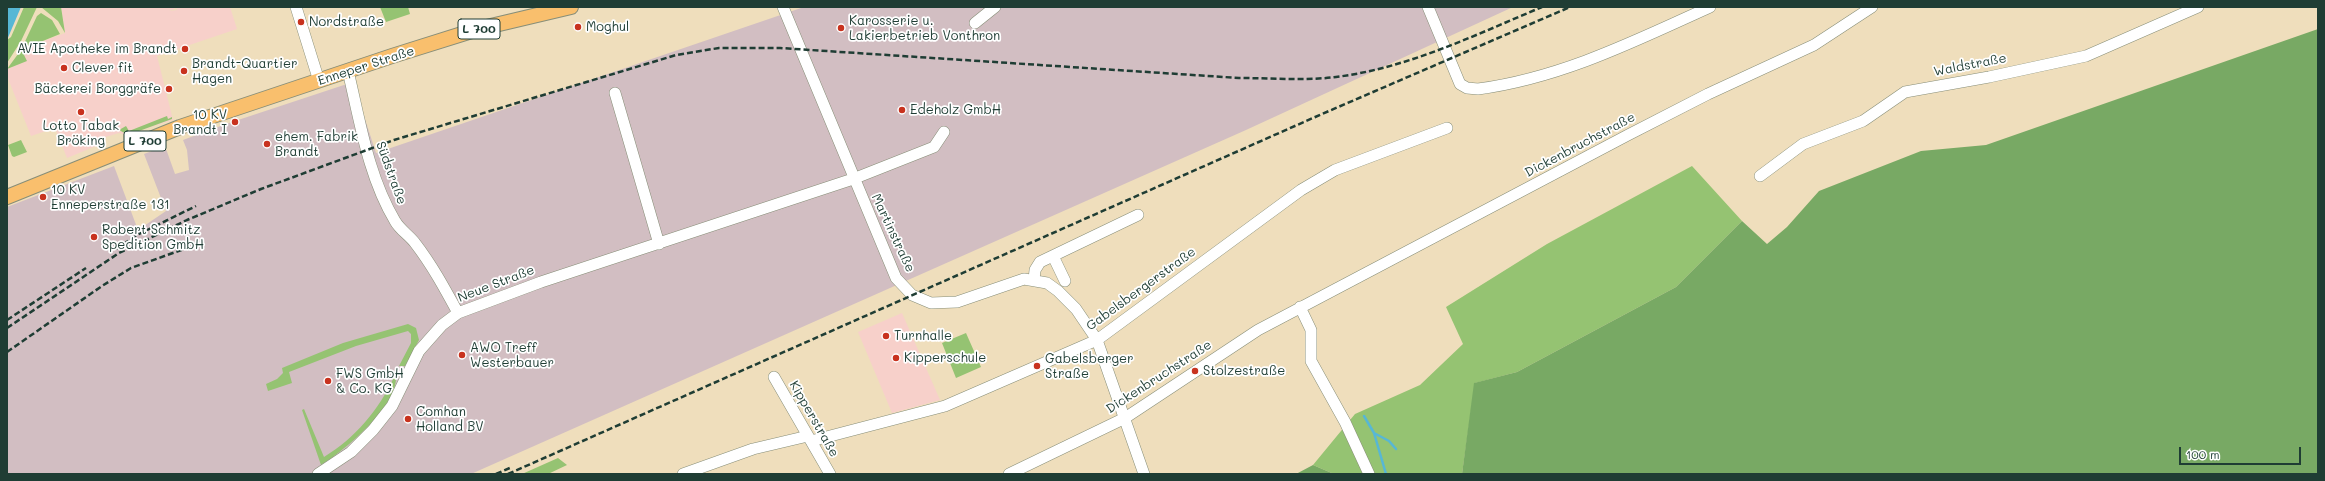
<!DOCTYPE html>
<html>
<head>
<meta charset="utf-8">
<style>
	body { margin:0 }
	#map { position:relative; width:2325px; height:481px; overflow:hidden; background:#efdebc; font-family:Mali,sans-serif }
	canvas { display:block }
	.frame { position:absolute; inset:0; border:8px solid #1f3d34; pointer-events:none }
	.scale { position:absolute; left:2179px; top:447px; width:122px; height:18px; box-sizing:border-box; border:2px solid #1f3d34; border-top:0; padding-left:5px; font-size:12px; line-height:14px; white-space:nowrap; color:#1f3d34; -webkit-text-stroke:3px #fff; paint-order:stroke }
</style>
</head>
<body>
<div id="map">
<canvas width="2325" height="481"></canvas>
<div class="frame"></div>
<div class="scale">100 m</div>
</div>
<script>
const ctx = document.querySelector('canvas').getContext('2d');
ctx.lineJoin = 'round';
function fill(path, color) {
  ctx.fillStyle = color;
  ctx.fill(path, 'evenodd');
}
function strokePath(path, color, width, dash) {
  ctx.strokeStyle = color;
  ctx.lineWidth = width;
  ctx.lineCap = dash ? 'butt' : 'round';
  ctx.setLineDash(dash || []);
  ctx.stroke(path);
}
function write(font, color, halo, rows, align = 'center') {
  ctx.font = font + ' Mali,sans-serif';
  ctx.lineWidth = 3.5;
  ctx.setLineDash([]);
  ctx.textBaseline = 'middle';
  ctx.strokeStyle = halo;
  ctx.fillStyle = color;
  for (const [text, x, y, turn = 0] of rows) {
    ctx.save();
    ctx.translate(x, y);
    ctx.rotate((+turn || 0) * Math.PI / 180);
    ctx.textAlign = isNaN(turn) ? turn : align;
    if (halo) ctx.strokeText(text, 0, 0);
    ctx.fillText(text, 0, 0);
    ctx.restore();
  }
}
const built = new Path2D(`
	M61,7H175V9L169,11L177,10L176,7H230L237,29L157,56L173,120L126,135L119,133L99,139L96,146L67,158L55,128L31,136L7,76V69L26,61L24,55L28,47L65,33Z
	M902,313L940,400L892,413L858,332Z`);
const industrial = new Path2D(`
	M804,7H1513L1246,130L471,474H7V207L114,166L138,230L166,211L144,154L165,146L175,174L189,170L187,150L183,140L226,124L353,82L376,153Z`);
const green = new Path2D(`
	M24,7H37L21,41L7,63V40L11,37Z
	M41,7H61L65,33L58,21Z
	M380,7H408L410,14L386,22Z
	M41,13L52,20L60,34L28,47L30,52L24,55L27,61L7,69L21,50L37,16Z
	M167,116L168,119L172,117V119L128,135L119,130L126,126L129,131Z
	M21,140L27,152L14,157L12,156L8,145Z
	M1692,166L1742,221L1676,287L1517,372L1475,383L1462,474H1334L1313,465L1355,414L1420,385L1463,344L1446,307L1547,244Z
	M408,324L416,328L419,340L405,366H399L411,343V334L408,331L356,346L289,372L292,383L268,391L266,384L277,379L283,373L282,368L343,343Z
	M966,333L981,367L956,378L942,343Z
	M394,377H396C397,407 344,451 321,465L302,410L304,409L324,457C355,438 379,410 394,377Z
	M558,458L567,465L548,474H522Z`);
const forest = new Path2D(`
	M2318,29V474H1462L1474,383L1517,372L1676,287L1742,221L1767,244L1787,227L1819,191L1921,151L1986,145Z
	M1313,465L1334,474H1296Z`);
const water = new Path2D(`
	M7,7H21L7,40Z`);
const stream = new Path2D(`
	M1364,416L1374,433L1386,474
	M1374,433L1389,441L1396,449`);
const minor = new Path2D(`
	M296,7L319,81
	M783,7L896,278L912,295L931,303L957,302L1024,279L1047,283L1058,291L1076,309L1097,340L1144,474
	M1428,7L1460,84L1467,88L1478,89C1561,78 1635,41 1710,7
	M975,23L995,7
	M348,71C360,121 368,176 395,221C400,230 409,235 415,243C432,265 445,289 458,313
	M615,93L659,244
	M1760,176L1803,144L1863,121L1905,92L1989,77L2086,56L2198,7
	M1053,256L1065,281
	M1034,280L1035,270L1040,262L1138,215
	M1300,307L1311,330V361L1345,422L1369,474
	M774,377L830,474
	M811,441L945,406L1097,340L1301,190L1335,170L1447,128
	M318,474L351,452L373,430L392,406L419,351L442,325L458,313L541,282L853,179L934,147L944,132
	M683,474L753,449L808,436
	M1009,474L1125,418L1258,330L1628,135L1708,94L1814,45L1872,7`);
const major = new Path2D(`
	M7,197L180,127L392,56L478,29L571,7`);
const rail = new Path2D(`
	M116,249L137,235L196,206
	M7,320L86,268
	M7,328L119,253L187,220L261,189L394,140L676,55L719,48H780L1239,78C1271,78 1304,81 1336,77C1408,68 1475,35 1542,7
	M7,352L102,286L131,268L184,249
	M496,474L512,467
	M508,474L1322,114L1570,7`);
const markers = [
	[301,22,4,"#c8321e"],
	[578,27,4,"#c8321e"],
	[841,28,4,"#c8321e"],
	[185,49,4,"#c8321e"],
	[64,68,4,"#c8321e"],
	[184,71,4,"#c8321e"],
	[169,89,4,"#c8321e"],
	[902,110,4,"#c8321e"],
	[81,112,4,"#c8321e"],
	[235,122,4,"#c8321e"],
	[267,144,4,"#c8321e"],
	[43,197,4,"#c8321e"],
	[94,237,4,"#c8321e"],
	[886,336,4,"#c8321e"],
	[462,355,4,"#c8321e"],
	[896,358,4,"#c8321e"],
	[1037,366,4,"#c8321e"],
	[1195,371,4,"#c8321e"],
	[328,381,4,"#c8321e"],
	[408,419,4,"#c8321e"]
];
const shields = [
	[479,29,42],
	[145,141,42]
];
const shieldNames = [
	["L 700",479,29],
	["L 700",145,141]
];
const poiNames = [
	["Karosserie u.",849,21],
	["Lakierbetrieb Vonthron",849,36],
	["Nordstraße",309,22],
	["Moghul",586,27],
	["AVIE Apotheke im Brandt",177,49,"right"],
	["Brandt-Quartier",192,64],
	["Hagen",192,79],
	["Clever fit",72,68],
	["Bäckerei Borggräfe",161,89,"right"],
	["Edeholz GmbH",910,110],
	["10 KV",227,115,"right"],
	["Brandt I",227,130,"right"],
	["Lotto Tabak",81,126,"center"],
	["Bröking",81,141,"center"],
	["ehem. Fabrik",275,137],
	["Brandt",275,152],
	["10 KV",51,190],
	["Enneperstraße 131",51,205],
	["Robert Schmitz",102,230],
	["Spedition GmbH",102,245],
	["Turnhalle",894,336],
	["AWO Treff",470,348],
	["Westerbauer",470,363],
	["Kipperschule",904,358],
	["Gabelsberger",1045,359],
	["Straße",1045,374],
	["Stolzestraße",1203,371],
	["FWS GmbH",336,374],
	["& Co. KG",336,389],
	["Comhan",416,412],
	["Holland BV",416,427]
];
const streetNames = [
	["Waldstraße",1970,65,-11],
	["Enneper Straße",366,66,-18],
	["Dickenbruchstraße",1580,145,-28],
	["Südstraße",391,173,70],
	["Martinstraße",893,233,65],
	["Neue Straße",496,284,-21],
	["Gabelsbergerstraße",1141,289,-36],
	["Dickenbruchstraße",1159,377,-33],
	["Kipperstraße",814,419,60]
];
fill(built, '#f7d0ca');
fill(industrial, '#d2bec2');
fill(green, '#95c372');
fill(forest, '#78a964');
fill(water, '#57b7d5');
strokePath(stream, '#57b7d5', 2.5);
strokePath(minor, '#878e78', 12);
strokePath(major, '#878e78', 16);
strokePath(minor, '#fff', 11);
strokePath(major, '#f9bf6d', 14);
strokePath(rail, '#1f3d34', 2.5, [6, 3]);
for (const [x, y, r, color] of markers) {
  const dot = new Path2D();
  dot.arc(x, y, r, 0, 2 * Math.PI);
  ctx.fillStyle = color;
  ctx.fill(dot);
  strokePath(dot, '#fff', 1.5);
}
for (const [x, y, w] of shields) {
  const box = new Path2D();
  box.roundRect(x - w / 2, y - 10, w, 20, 3);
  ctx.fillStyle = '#fff';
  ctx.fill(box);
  strokePath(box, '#1f3d34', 1);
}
write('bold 12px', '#1f3d34', null, shieldNames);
write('13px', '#1f3d34', '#fff', poiNames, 'left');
write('13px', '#1f3d34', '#fff', streetNames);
</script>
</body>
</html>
